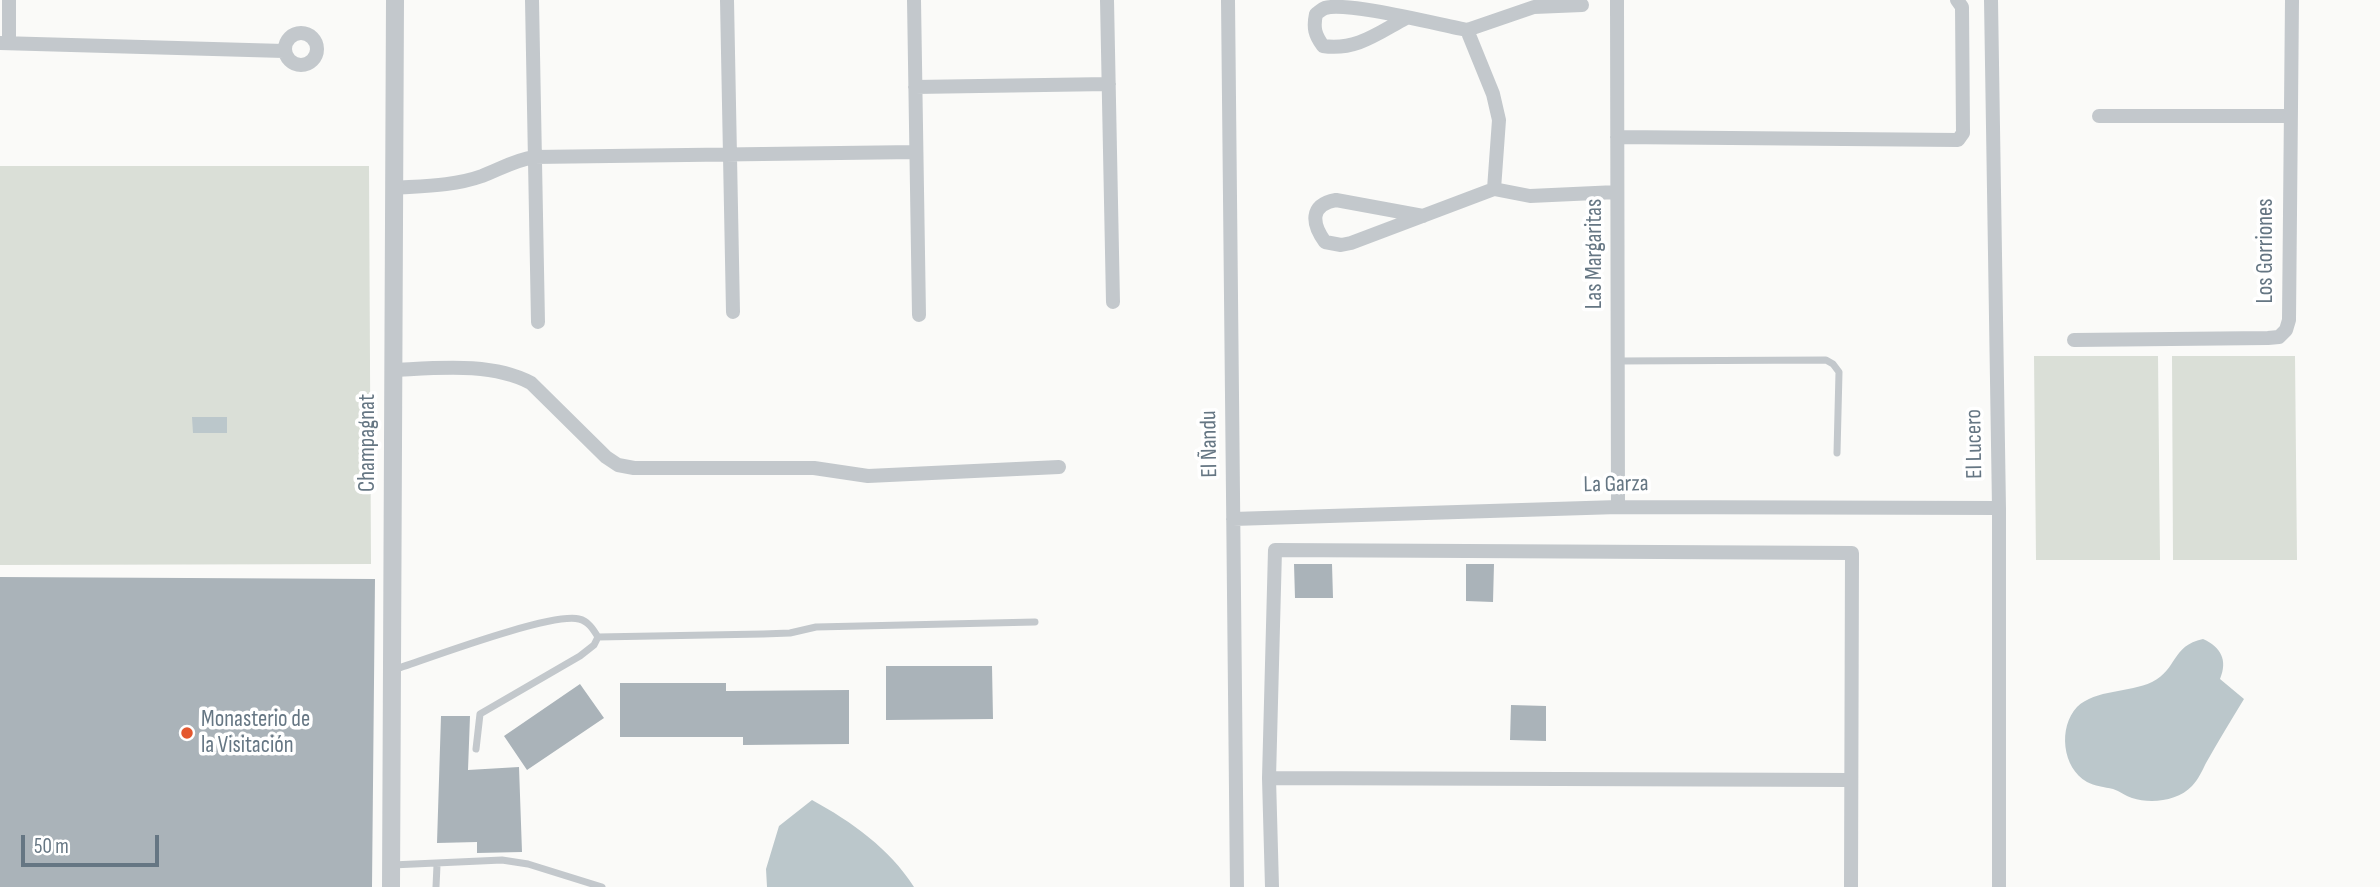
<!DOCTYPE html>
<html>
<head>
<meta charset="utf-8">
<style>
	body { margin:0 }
	#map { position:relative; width:2380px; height:887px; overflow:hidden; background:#fafaf8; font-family:"Sofia Sans Condensed",sans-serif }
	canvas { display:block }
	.scale { position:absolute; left:21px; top:835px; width:138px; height:32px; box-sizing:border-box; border:4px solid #657683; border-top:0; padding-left:9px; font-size:21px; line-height:24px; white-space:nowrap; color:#657683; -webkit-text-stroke:5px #fff; paint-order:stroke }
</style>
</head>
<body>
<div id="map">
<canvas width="2380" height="887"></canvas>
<div class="scale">50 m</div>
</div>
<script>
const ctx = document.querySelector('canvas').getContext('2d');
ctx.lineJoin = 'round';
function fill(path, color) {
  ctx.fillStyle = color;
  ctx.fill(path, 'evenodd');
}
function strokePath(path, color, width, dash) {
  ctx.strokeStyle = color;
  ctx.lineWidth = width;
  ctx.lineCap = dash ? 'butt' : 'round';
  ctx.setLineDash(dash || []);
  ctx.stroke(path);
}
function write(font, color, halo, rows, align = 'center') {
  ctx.font = font + ' "Sofia Sans Condensed",sans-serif';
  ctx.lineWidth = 7;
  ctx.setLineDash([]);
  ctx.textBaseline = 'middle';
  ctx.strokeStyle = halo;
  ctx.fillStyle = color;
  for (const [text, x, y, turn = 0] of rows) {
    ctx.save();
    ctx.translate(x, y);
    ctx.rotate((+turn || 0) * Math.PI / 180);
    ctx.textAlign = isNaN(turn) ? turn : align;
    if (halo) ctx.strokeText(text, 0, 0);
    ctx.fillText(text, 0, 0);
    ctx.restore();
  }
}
const green = new Path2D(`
	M0,166H369L371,564L0,565Z
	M2034,356H2158L2160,560H2036Z
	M2172,356H2295L2297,560H2173Z`);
const water = new Path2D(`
	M192,417H227V433H193Z
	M2203,639C2221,647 2228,660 2220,679L2244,699C2231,720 2218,742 2206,763C2202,771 2198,780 2192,786C2178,801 2151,804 2132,798C2125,796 2120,791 2113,789C2105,787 2094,786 2087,782C2062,768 2058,727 2077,707C2096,689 2129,693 2152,682C2178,669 2171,646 2203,639Z
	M812,800C852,822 889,848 914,887H767L766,869L779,826Z`);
const building = new Path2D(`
	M1294,564H1332L1333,598H1295Z
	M1466,564H1494L1493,602L1466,601Z
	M0,577L375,579L372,887H0Z
	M886,666H992L993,719L886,720Z
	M620,683H726V691L849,690V744L743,745V737H620Z
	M580,684L604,718L527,770L504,736Z
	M1511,705L1546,706V741L1510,740Z
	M441,716H470L468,770L519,767L522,852L477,853V842L437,843Z`);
const service = new Path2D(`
	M1618,361L1826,360L1833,364L1839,372L1837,453
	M598,637L763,634L790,633L816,627L1035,622
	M393,670C427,659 551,612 579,619C588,621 593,629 598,637L594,645L580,656L480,714L476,749
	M392,865L502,860L528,864L602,887
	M436,887L437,865`);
const minor = new Path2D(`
	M9,0V43
	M532,0L538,322
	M727,0L733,312
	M914,0L919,315
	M1107,0L1113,302
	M1228,0L1237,887
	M1617,0L1618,507
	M1991,0L1999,508V887
	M1406,18C1378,33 1356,51 1323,46C1315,35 1313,28 1316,14C1319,12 1322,9 1325,8C1346,1 1440,25 1467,30
	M285 49a16 16 0 1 1 32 0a16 16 0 1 1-32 0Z
	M0,43L284,51
	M915,87L1109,84
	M2099,116H2290
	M1617,137L1958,140L1963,133L1962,7L1957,0
	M394,188C423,186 454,186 482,176C500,169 515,160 534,157L916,152
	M1494,189L1499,120L1493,94L1467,30L1534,7L1582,5
	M1423,216L1336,200C1309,205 1312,224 1325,242L1341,245L1351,243L1494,189L1530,196L1617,192
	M2074,340L2268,338L2279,337L2286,330L2289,320L2292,0
	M393,370C438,368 491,362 531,383L606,457L618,465L634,468H814L868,476L1059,467
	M1233,519L1618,507L1999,508
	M1269,778L1850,780
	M1272,887L1269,778L1275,550L1852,553L1851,887`);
const tertiary = new Path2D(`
	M391,887L395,0`);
const markers = [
	[187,733,7,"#e4572e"]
];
const streetNames = [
	["Los Gorriones",2266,251,-90],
	["Las Margaritas",1595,254,-90],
	["Champagnat",368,443,-90],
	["El Ñandu",1210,444,-91],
	["El Lucero",1975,444,-91],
	["La Garza",1616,485,-1]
];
const poiNames = [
	["Monasterio de",201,720],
	["la Visitación",201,746]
];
fill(green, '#dadfd7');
fill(water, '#bbc7cb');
fill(building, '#aab3b9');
strokePath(service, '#c3c8cc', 7);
strokePath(minor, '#c3c8cc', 14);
strokePath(tertiary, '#c3c8cc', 18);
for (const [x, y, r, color] of markers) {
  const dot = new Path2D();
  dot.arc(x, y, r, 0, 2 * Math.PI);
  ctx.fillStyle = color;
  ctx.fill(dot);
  strokePath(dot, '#fff', 2.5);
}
write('23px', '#657683', '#fff', streetNames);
write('23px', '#657683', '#fff', poiNames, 'left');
</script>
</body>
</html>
